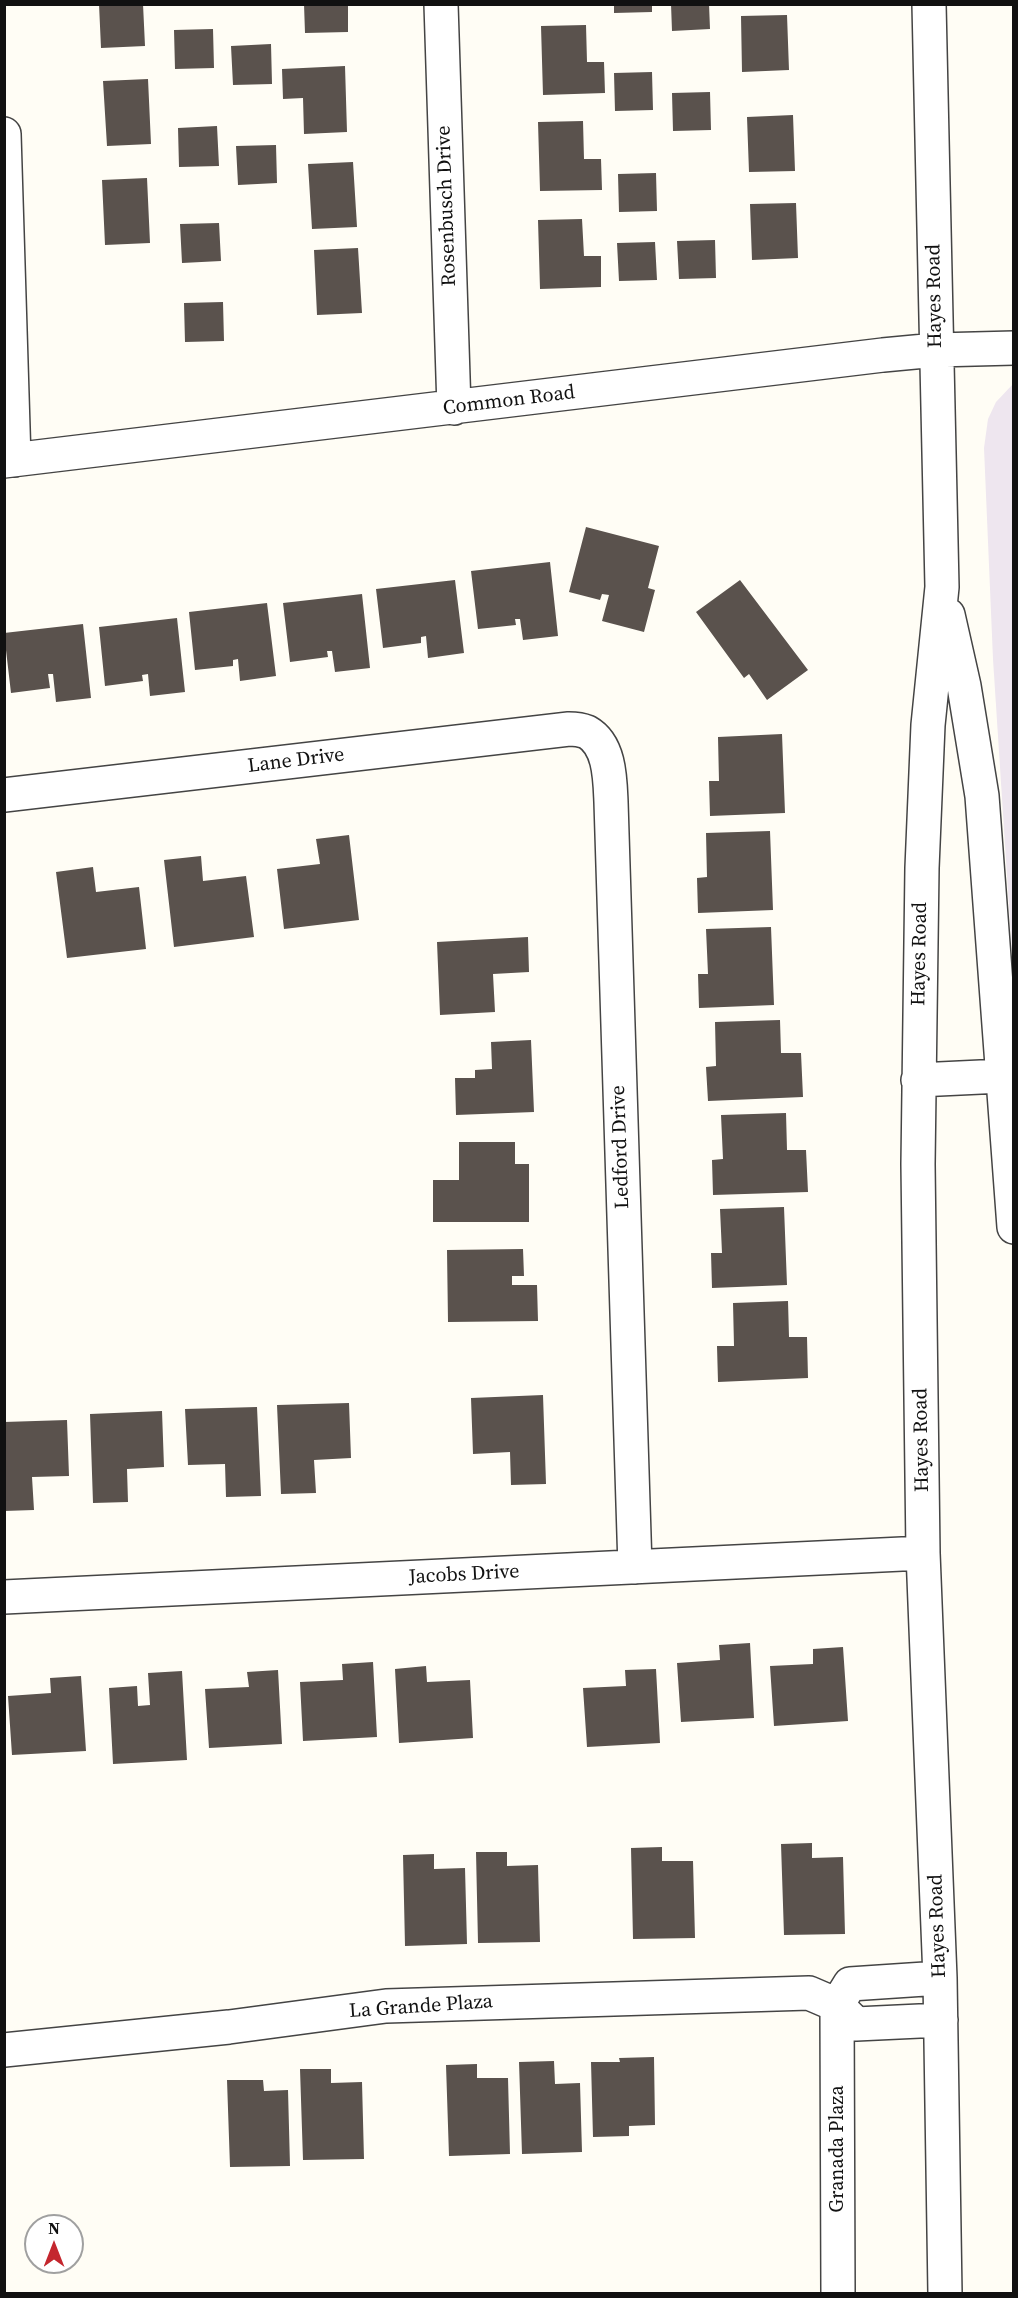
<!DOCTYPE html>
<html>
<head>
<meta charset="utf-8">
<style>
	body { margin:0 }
	#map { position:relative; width:1018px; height:2298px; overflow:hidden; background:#fffdf5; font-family:"Source Serif 4",serif }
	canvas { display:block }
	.frame { position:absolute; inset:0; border:6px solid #111; pointer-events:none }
	.north { position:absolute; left:24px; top:2214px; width:60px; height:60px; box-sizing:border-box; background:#fff; border:2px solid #a0a0a0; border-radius:50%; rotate:0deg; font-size:16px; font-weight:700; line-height:24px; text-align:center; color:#111 }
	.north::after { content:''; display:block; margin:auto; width:21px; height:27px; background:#c4262e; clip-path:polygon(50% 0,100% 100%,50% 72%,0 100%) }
</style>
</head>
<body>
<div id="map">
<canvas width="1018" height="2298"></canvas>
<div class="frame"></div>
<div class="north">N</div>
</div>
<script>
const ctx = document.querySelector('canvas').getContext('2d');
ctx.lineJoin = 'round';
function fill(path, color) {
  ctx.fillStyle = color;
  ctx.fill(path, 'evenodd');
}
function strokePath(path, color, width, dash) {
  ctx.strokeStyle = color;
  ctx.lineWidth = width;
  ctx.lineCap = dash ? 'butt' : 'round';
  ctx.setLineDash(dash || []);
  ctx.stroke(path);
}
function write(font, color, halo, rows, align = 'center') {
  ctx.font = font + ' "Source Serif 4",serif';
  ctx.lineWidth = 6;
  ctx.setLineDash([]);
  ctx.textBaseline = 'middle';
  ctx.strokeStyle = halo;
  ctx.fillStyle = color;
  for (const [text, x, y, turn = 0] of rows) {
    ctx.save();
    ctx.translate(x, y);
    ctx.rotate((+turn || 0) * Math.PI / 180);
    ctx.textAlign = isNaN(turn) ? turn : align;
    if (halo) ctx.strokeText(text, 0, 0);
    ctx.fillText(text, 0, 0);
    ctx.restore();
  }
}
const industrial = new Path2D(`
	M1013,384V968L993,659L984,448L988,419L996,402Z`);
const building = new Path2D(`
	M99,4H143L145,46L101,48Z
	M304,4H348V32L305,33Z
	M614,4H652V12L614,13Z
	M671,4H709L710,29L672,31Z
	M787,15L789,70L742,72L741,16Z
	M586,25L587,62H604L605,93L543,95L541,26Z
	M213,29L214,68L175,69L174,30Z
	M271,44L272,84L233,85L231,46Z
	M345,66L347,132L304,134L303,98L283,99L282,69Z
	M652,72L653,110L615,111L614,73Z
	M148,79L151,144L107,146L103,81Z
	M710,92L711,130L673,131L672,93Z
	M793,115L795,171L749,172L747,117Z
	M583,121L584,159H601L602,190L540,191L538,122Z
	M217,126L219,166L179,167L178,128Z
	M276,145L277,183L238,185L236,146Z
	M353,162L357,227L312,229L308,164Z
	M656,173L657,211L619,212L618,174Z
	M147,178L150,243L105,245L102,180Z
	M796,203L798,258L752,260L750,204Z
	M582,219L584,256H601V287L540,289L538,220Z
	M219,223L221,261L182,263L180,224Z
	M715,240L716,278L679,279L677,241Z
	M655,242L657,280L619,281L617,243Z
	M358,248L362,313L317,315L314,250Z
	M223,302L224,341L185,342L184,303Z
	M586,527L659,546L648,588L655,590L644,632L602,621L609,595L602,594L600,600L569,592Z
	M550,562L558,636L523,640L520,619H515L516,625L478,629L471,571Z
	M455,580L464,653L428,658L426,636L421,637V643L383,648L376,589Z
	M740,580L808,670L767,700L749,674L744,678L696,612Z
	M362,594L370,668L335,672L332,651H327L328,657L290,662L283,603Z
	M267,603L276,676L240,681L238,659L233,660V666L195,670L189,612Z
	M177,618L185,692L150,696L148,674L142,675L143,681L105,686L99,627Z
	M83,624L91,698L56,702L53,674H48L50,688L11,693L4,633Z
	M782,734L785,813L710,816L709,781H719L718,737Z
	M770,831L773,910L698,913L697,878L707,877L706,833Z
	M349,835L359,920L284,929L277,869L320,864L316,839Z
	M201,856L203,881L246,876L254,937L174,947L164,860Z
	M93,867L96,892L139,887L146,949L67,958L56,872Z
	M771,927L774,1005L699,1008L698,974H708L706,929Z
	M528,937L529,972L493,974L495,1012L440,1015L437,942Z
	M780,1020L781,1053H801L803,1097L708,1101L706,1067L716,1066L715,1022Z
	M531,1040L534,1112L456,1115L455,1078H475V1070L492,1069L491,1042Z
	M786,1113L787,1150H806L808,1192L713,1195L712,1160L723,1159L721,1115Z
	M459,1142H515V1164H529V1222H433V1180H459Z
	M784,1207L787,1285L712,1288L711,1253H722L720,1209Z
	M523,1249L524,1276H512V1285H537L538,1321L448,1322L447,1250Z
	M788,1301L789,1337H807L808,1378L718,1382L717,1346H734L733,1303Z
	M543,1395L546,1484L511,1485L510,1452L473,1454L471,1398Z
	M349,1403L351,1458L314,1460L316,1493L281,1494L277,1405Z
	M257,1407L261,1496L226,1497L225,1464L188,1465L185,1409Z
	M162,1411L164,1467L127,1469L128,1502L93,1503L90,1414Z
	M67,1420L69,1476L32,1477L34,1510L4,1511V1422Z
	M750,1643L754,1718L681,1722L677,1663L720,1660L719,1645Z
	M843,1647L848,1721L774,1726L770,1666L813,1664V1649Z
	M373,1662L377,1737L303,1741L300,1682L343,1680L342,1664Z
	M426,1666L427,1682L470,1680L473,1738L399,1743L395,1669Z
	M656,1669L660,1743L587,1747L583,1688L626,1686L625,1670Z
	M278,1670L282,1744L209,1748L205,1689L249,1687L247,1672Z
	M182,1671L187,1760L113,1764L109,1688L137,1686L138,1706L150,1705L148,1673Z
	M81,1676L86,1751L12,1755L8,1696L51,1693L50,1678Z
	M812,1843V1858L843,1857L845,1934L784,1935L781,1844Z
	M662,1847V1861H693L695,1938L633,1939L631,1848Z
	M476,1852H507V1866L538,1865L540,1942L478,1943Z
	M434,1854V1869L465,1868L467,1944L405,1946L403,1855Z
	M654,2057L655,2125L629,2126V2136L593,2137L591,2062H620L619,2058Z
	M554,2061L555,2084L580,2083L582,2152L522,2154L519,2062Z
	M477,2064V2078H508L510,2154L449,2156L446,2065Z
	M300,2069H331V2083L362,2082L364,2159L303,2160Z
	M227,2080H263L264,2091L288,2090L290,2166L230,2167Z`);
const minor = new Path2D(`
	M441,4L454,408
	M929,4L942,587L928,725L922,868L918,1164L923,1553L940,1978L945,2294
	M4,134L14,460
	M4,461L883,355L936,350L1014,348
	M948,615L964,686L982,796L1014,1227
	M4,795L569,729C574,729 582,730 587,732C610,745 610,779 611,802L635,1567
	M918,1080L1002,1076
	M4,1597L923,1553
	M837,2005L838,2294
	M837,2005L850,1984L940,1978
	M4,2050L229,2027L386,2006L809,1993L837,2005L856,2024L941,2020`);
const streetNames = [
	["Rosenbusch Drive",447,206,-92],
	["Hayes Road",935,296,-91],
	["Common Road",509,401,-7],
	["Lane Drive",296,761,-7],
	["Hayes Road",920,954,-89],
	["Ledford Drive",621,1147,-92],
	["Hayes Road",922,1440,-91],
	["Jacobs Drive",464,1575,-3],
	["Hayes Road",938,1926,-92],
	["La Grande Plaza",421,2007,-4],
	["Granada Plaza",838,2149,-90]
];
fill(industrial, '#eee6ef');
fill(building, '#5a524d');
strokePath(minor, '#444', 36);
strokePath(minor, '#fff', 33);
write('20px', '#111', '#fff', streetNames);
</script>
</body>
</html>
